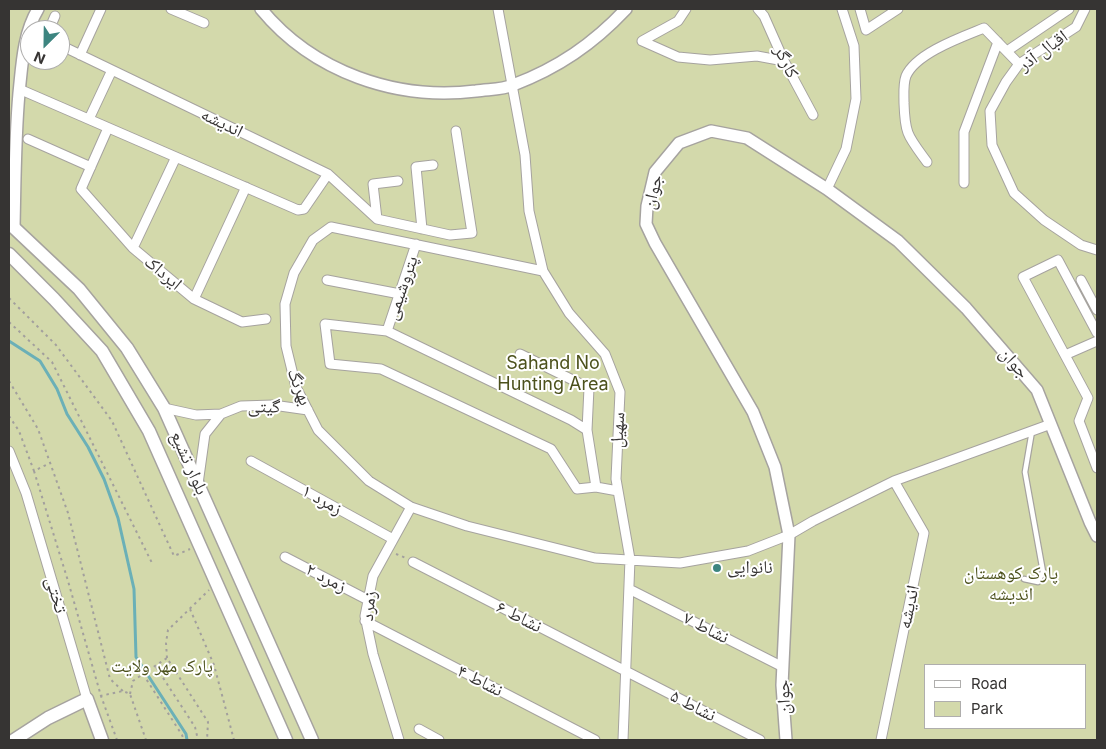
<!DOCTYPE html>
<html>
<head>
<meta charset="utf-8">
<style>
	body { margin:0 }
	#map { position:relative; width:1106px; height:749px; overflow:hidden; background:#fcf8f4; font-family:Inter,sans-serif }
	canvas { display:block }
	.frame { position:absolute; inset:0; border:10px solid #363433; pointer-events:none }
	.legend { position:absolute; left:924px; top:664px; width:162px; height:65px; box-sizing:border-box; background:#fff; border:1px solid #afaead; margin:0; padding:6px 9px; list-style:none; font-size:15px; color:#363433 }
	.legend li { display:flex; align-items:center; gap:10px; height:25px }
	.legend b { width:25px; border:1px solid #afaead }
	.north { position:absolute; left:20px; top:20px; width:50px; height:50px; box-sizing:border-box; background:#fff; border:1px solid #afaead; border-radius:50%; rotate:203deg; font-size:14px; font-weight:700; line-height:20px; text-align:center; color:#363433 }
	.north::after { content:''; display:block; margin:auto; width:18px; height:22px; background:#3d8580; clip-path:polygon(50% 0,100% 100%,50% 72%,0 100%) }
</style>
</head>
<body>
<div id="map">
<canvas width="1106" height="749"></canvas>
<div class="frame"></div>
<ul class="legend">
<li><b style="height:6px;background:#fff"></b>Road</li>
<li><b style="height:14px;background:#d3d9ab"></b>Park</li>
</ul>
<div class="north">N</div>
</div>
<script>
const ctx = document.querySelector('canvas').getContext('2d');
ctx.lineJoin = 'round';
function fill(path, color) {
  ctx.fillStyle = color;
  ctx.fill(path, 'evenodd');
}
function strokePath(path, color, width, dash) {
  ctx.strokeStyle = color;
  ctx.lineWidth = width;
  ctx.lineCap = dash ? 'butt' : 'round';
  ctx.setLineDash(dash || []);
  ctx.stroke(path);
}
function write(font, color, halo, rows, align = 'center') {
  ctx.font = font + ' Inter,"Noto Naskh Arabic",sans-serif';
  ctx.lineWidth = 4;
  ctx.setLineDash([]);
  ctx.textBaseline = 'middle';
  ctx.strokeStyle = halo;
  ctx.fillStyle = color;
  for (const [text, x, y, turn = 0] of rows) {
    ctx.save();
    ctx.translate(x, y);
    ctx.rotate((+turn || 0) * Math.PI / 180);
    ctx.textAlign = isNaN(turn) ? turn : align;
    if (halo) ctx.strokeText(text, 0, 0);
    ctx.fillText(text, 0, 0);
    ctx.restore();
  }
}
const green = new Path2D(`
	M9,9H1097V740H9ZM30,30H60V60H30ZM925,665H1085V728H925Z`);
const stream = new Path2D(`
	M9,341L40,361L57,389L67,414L88,447L104,479L118,518L134,589L136,657L186,734L187,740`);
const path = new Path2D(`
	M9,298L56,345L112,421L174,556L190,549
	M9,322L52,362L153,565
	M9,381L38,429L68,513L110,679L123,691
	M9,416L19,431L34,471L50,463
	M34,471L68,581L101,696L117,740
	M396,554L406,558
	M190,609L214,665L234,740
	M167,658L166,643L168,630L209,590
	M156,667L195,727L198,740
	M143,674L167,658L208,722L207,740
	M130,694L133,681L143,674L182,735L184,740
	M100,696L123,691L130,694L146,740`);
const service = new Path2D(`
	M1024,579L1038,582L1043,572L1025,472L1032,431`);
const minor = new Path2D(`
	M171,9L204,23
	M498,9L525,155L529,211L543,271L569,313L605,354L620,392L616,479L630,559L623,740
	M686,9L678,21L642,41L678,57L710,60L757,56L784,61
	M758,9L764,16L784,61L813,115
	M860,9L866,30L898,9
	M1085,9L1076,27L1019,64L1006,82L990,111L992,145L1014,193L1044,220L1081,245L1097,250
	M49,30L55,16
	M60,45L328,174L377,219L450,235L472,233L456,131
	M1007,51L1069,9
	M80,55L101,9
	M19,89L298,210L304,209L328,174
	M89,119L112,70
	M108,128L81,189L133,248L194,299L242,322L266,319
	M28,139L91,167
	M927,162C908,136 905,135 904,103C904,94 903,84 906,76C916,53 962,37 984,28L1019,64
	M964,183V132L998,42
	M827,189L846,149L856,99L854,46L842,9
	M377,219L373,184L398,181
	M422,229L416,167L433,165
	M133,248L176,157
	M543,271L331,227L313,240L294,273L285,304L286,346L296,387L318,430L369,481L411,507L467,526L595,558L680,563L748,551L789,535L813,521L894,481L1051,424
	M327,280L400,294
	M1081,280L1097,310
	M194,299L246,187
	M387,331L416,244
	M1097,333L1058,260L1023,277L1088,398L1079,421L1097,468
	M520,354L589,388L587,430
	M1065,355L1097,341
	M164,408L196,415L221,414L205,434L198,484
	M221,414L241,406L273,405L308,410
	M9,451L26,493L87,699
	M251,461L393,539
	M596,487L587,430L571,420L387,331L325,324L330,364L381,369L551,449L577,489L596,487L618,491
	M285,557L368,600
	M413,562L760,740
	M629,589L783,667
	M365,621L595,740
	M419,729L439,740
	M399,740L373,654L365,616L373,576L411,507
	M881,740L924,533L894,481`);
const tertiary = new Path2D(`
	M261,9C313,72 396,101 476,91C488,89 502,90 513,85C558,68 593,44 626,9
	M14,227C15,182 15,138 19,93C22,65 23,34 38,9
	M786,740L782,685L789,535L775,467L753,412L655,243L646,224L647,206L655,172L679,143L711,131L747,138L827,189L898,241L966,308L1037,390L1090,522L1097,536`);
const secondary = new Path2D(`
	M9,223L79,289L127,348L164,408L312,740
	M9,254L54,299L102,351L149,431L286,740
	M14,740L48,718L87,699L102,740`);
const markers = [
	[717,568,5,"#3d8580"]
];
const streetNames = [
	["اقبال آذر",1043,51,-36],
	["کارگر",786,62,64],
	["اندیشه",222,123,26],
	["جوان",653,192,-76],
	["ایرداک",163,273,40],
	["پتروشیمی",402,288,-71],
	["جوان",1014,363,49],
	["بهرنگ",299,387,69],
	["گیتی",264,407,1],
	["سهیل",618,430,-87],
	["بلوار تشیع",189,463,66],
	["زمرد ۱",322,500,29],
	["زمرد ۲",326,578,27],
	["تختی",56,595,74],
	["زمرد",369,606,-84],
	["اندیشه",909,607,-78],
	["نشاط ۶",519,617,27],
	["نشاط ۷",706,628,27],
	["نشاط ۴",480,681,27],
	["جوان",784,697,-92],
	["نشاط ۵",693,706,27]
];
const parkNames = [
	["Sahand No",553,364],
	["Hunting Area",553,385],
	["پارک کوهستان",1011,574],
	["اندیشه",1011,595],
	["پارک مهر ولایت",162,667]
];
const poiNames = [
	["نانوایی",727,568]
];
fill(green, '#d3d9ab');
strokePath(stream, '#6bb0b7', 3);
strokePath(service, '#a6a39f', 7);
strokePath(minor, '#a6a39f', 11);
strokePath(tertiary, '#a6a39f', 14);
strokePath(secondary, '#a6a39f', 15);
strokePath(path, '#a29f9d', 2, [2.5, 4]);
strokePath(service, '#fff', 4.5);
strokePath(minor, '#fff', 9);
strokePath(tertiary, '#fff', 11);
strokePath(secondary, '#fff', 12);
for (const [x, y, r, color] of markers) {
  const dot = new Path2D();
  dot.arc(x, y, r, 0, 2 * Math.PI);
  ctx.fillStyle = color;
  ctx.fill(dot);
  strokePath(dot, '#fff', 2);
}
write('18px', '#363433', '#fff', streetNames);
write('18px', '#4c511c', '#fff', parkNames);
write('18px', '#363433', '#fff', poiNames, 'left');
</script>
</body>
</html>
